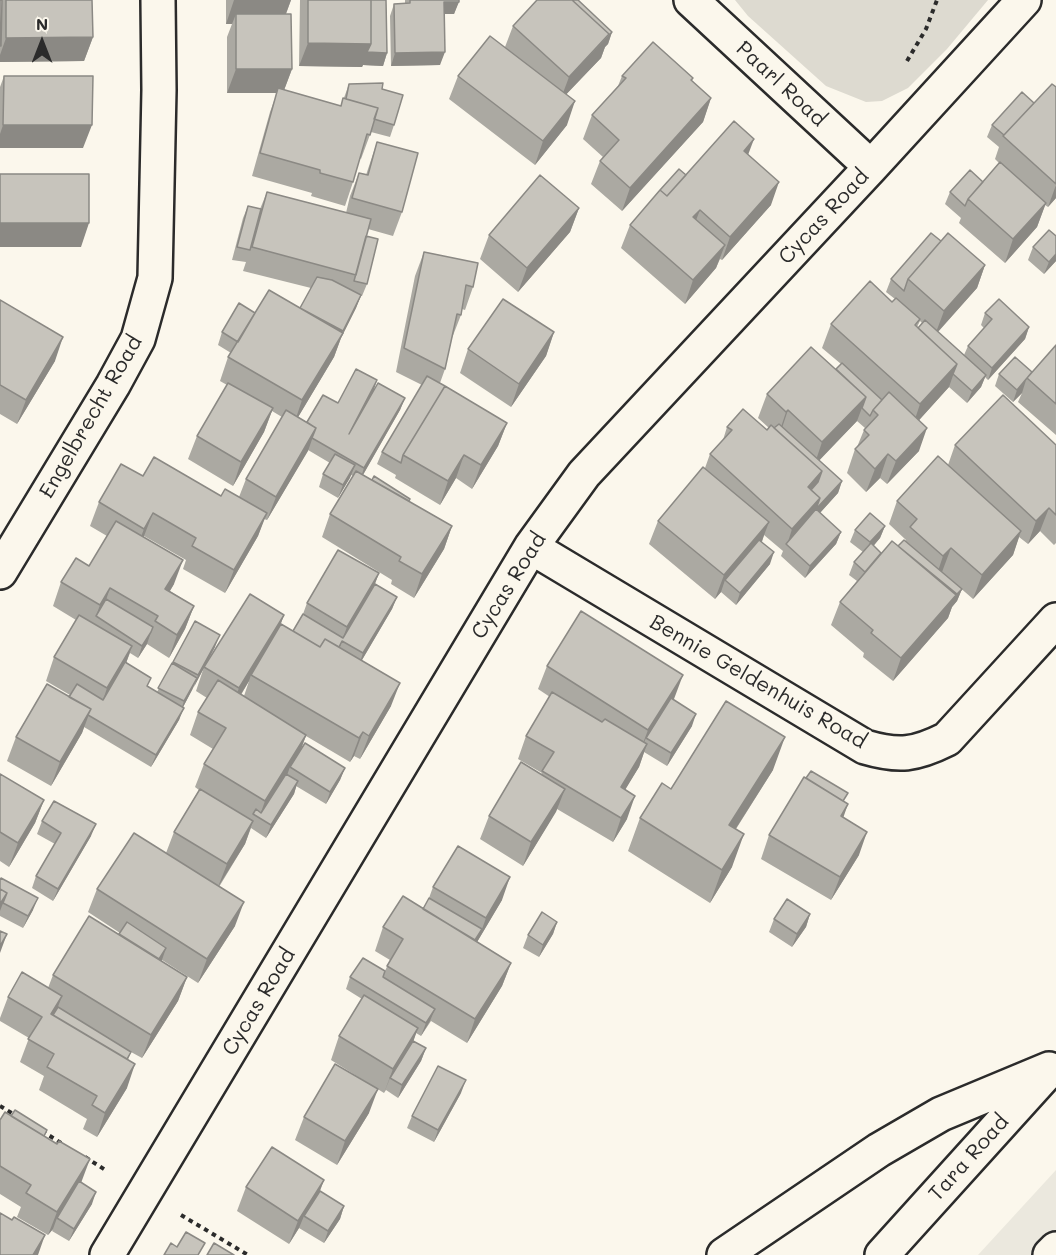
<!DOCTYPE html>
<html>
<head>
<meta charset="utf-8">
<style>
	body { margin:0 }
	#map { position:relative; width:1056px; height:1255px; overflow:hidden; background:#fbf7ec; font-family:Mali,sans-serif }
	canvas { display:block }
	.north { position:absolute; left:12px; top:12px; width:60px; height:60px; -webkit-text-stroke:4px #fbf7ec; paint-order:stroke; rotate:0deg; font-size:16px; font-weight:700; line-height:24px; text-align:center; color:#2b2b2b }
	.north::after { content:''; display:block; margin:auto; width:21px; height:27px; background:#2b2b2b; clip-path:polygon(50% 0,100% 100%,50% 72%,0 100%) }
</style>
</head>
<body>
<div id="map">
<canvas width="1056" height="1255"></canvas>
<div class="north">N</div>
</div>
<script>
const ctx = document.querySelector('canvas').getContext('2d');
ctx.lineJoin = 'round';
function fill(path, color) {
  ctx.fillStyle = color;
  ctx.fill(path, 'evenodd');
}
function strokePath(path, color, width, dash) {
  ctx.strokeStyle = color;
  ctx.lineWidth = width;
  ctx.lineCap = dash ? 'butt' : 'round';
  ctx.setLineDash(dash || []);
  ctx.stroke(path);
}
function write(font, color, halo, rows, align = 'center') {
  ctx.font = font + ' Mali,sans-serif';
  ctx.lineWidth = 5;
  ctx.setLineDash([]);
  ctx.textBaseline = 'middle';
  ctx.strokeStyle = halo;
  ctx.fillStyle = color;
  for (const [text, x, y, turn = 0] of rows) {
    ctx.save();
    ctx.translate(x, y);
    ctx.rotate((+turn || 0) * Math.PI / 180);
    ctx.textAlign = isNaN(turn) ? turn : align;
    if (halo) ctx.strokeText(text, 0, 0);
    ctx.fillText(text, 0, 0);
    ctx.restore();
  }
}
const built = new Path2D(`
	M1056,1170V1255H978Z`);
const green = new Path2D(`
	M735,0H988L947,49L908,88L882,101L866,102L826,86L748,16Z`);
const path = new Path2D(`
	M907,61L926,29L937,0
	M0,1106L15,1115
	M42,1131L61,1143
	M85,1157L107,1171
	M181,1215L248,1255`);
const minor = new Path2D(`
	M691,0L871,167
	M531,547L865,747C899,757 915,755 947,739L1056,620
	M0,572L113,385L138,339L155,278L159,90L158,0
	M107,1255L531,547L584,474L871,167L1024,0
	M724,1255L879,1150L941,1114L1049,1069
	M882,1255L1043,1077
	M1050,1255L1056,1249`);
const wall = new Path2D(`
	M0,0H92L93,37L84,61L0,62Z
	M226,0H291L286,14L292,69L284,90L341,106L349,84L382,89L394,125L390,137L371,132L361,159L360,158L353,182L345,206L311,196L312,193L252,176L270,112L277,93H227V37L232,24H226Z
	M300,0H386L387,53L383,66L363,65L362,67L299,66Z
	M401,0H459L454,14H444L440,65L391,66L390,16L394,4L405,3V0Z
	M513,26L612,32L608,44L605,47L601,58L566,94L567,125L535,165L449,99L458,76L505,47Z
	M4,76L83,148H0V87Z
	M622,76L693,78L692,81L711,98L703,122L622,211L591,184L600,161L603,157L583,139L592,115L618,86Z
	M1056,87V198L1048,207L1045,205L1037,227L1005,263L959,223L961,218L945,204L950,192L983,182L999,163L995,159L999,147L987,137L992,125L1034,103Z
	M377,142L402,212L393,236L368,229L366,236L367,284L362,296H361L356,308L341,338L334,357L298,417L307,422L338,403L373,393L405,398L400,410L363,475L452,526L444,549L414,598L391,584L392,580L322,537L330,514L353,476L351,475L338,498L319,487L323,474L330,463L308,450L267,520L264,519L258,536L225,593L183,569L186,560L144,536V537L174,584L170,591L194,606L185,629L169,658L147,644L138,658L130,653L126,663L148,687L157,692L195,621L215,647L183,707L179,720L151,767L84,727L82,733L51,786L7,761L16,737L69,697L70,695L46,681L54,657L76,620L53,606L61,582L89,566L107,536L90,526L99,502L143,476L221,496L239,497L246,479L282,417L272,411L264,432L233,486L188,459L197,436L227,385L220,381L228,357L231,353L218,345L222,332L255,313L300,308L311,288L243,271L246,262L232,260L243,218L248,206L260,209L267,192L346,213L350,196L359,173L366,175Z
	M748,155L771,205L722,260L720,259L716,268L685,304L621,248L630,225L686,175Z
	M579,208L570,232L518,292L480,259L489,235Z
	M1056,236V261L1044,274L1028,260L1033,247Z
	M941,241L985,265L977,288L938,332L964,355L968,346L984,328L981,325L985,313L1029,327L1025,339L988,380L985,377L981,387L967,403L949,387L919,420V451L887,484L880,478L866,492L847,473L855,449L857,447L864,430L865,428L857,421L819,460L842,481L838,493L820,513L841,532L836,544L805,578L781,556L783,551L764,535L762,542L770,564L736,605L721,592L715,599L649,544L658,521L705,468L710,454L723,440L727,427L767,430L769,428L758,418L767,394L836,369L841,364L822,348L831,324L892,302L895,299L886,292L891,279ZM920,321L922,323L918,328L917,327Z
	M424,252L473,287L465,310L462,309L461,315L452,338L445,369L440,383L507,423L498,446L472,489L456,478L440,505L395,478L396,475L377,464L382,452L422,385L396,372L415,276Z
	M0,300L55,361L17,424L0,414Z
	M554,332L546,356L511,407L460,373L468,349Z
	M1056,345V435L1018,402L1022,393L1013,402L995,386L999,374L1032,372Z
	M955,445H1056V543L1054,545L1040,531L1028,544L1019,537L1013,555L973,599L942,572L962,589L957,601L952,607L948,618L893,681L863,657L864,653L831,625L840,602L857,581L849,575L854,562L863,552L850,542L855,530L885,526L880,538L873,546L881,553L898,546L905,541L906,540L889,524L897,501L948,465Z
	M379,573L375,584L397,597L392,609L362,660L391,706L360,759L354,756L350,762L306,736L301,749L345,768L340,780L326,804L296,786L294,794L266,838L251,828L245,844L219,887L235,926L198,983L162,960L161,961L187,977L178,1001L142,1058L131,1052L128,1060L127,1088L97,1137L83,1129L87,1119L39,1090L44,1076L20,1062L29,1038L0,1021V1018L8,997L48,988L53,975L119,934L120,933L88,912L97,889L166,853L174,832L199,790L195,787L204,764L213,749L190,735L198,712L207,698L196,691L204,667L284,615L280,626L293,631L303,614L307,603ZM249,681L244,696L241,695Z
	M547,666L674,700L692,726L667,766L644,752L639,767L625,789L627,819L613,842L557,809L523,866L480,839L489,816L541,774L542,773L518,759L526,736L550,697L538,689Z
	M773,770L736,829L732,867L710,903L628,851L640,818L671,789Z
	M0,774L44,800L35,823L9,867L0,861Z
	M844,801L843,817L859,855L831,900L761,859L769,835Z
	M42,821L91,836L53,901L32,888L36,876L55,844L37,834Z
	M0,880L33,910L23,928L0,916Z
	M433,887L502,900L477,942L511,963L502,986L467,1043L431,1021L421,1036L416,1033L413,1041L426,1048L421,1061L398,1098L386,1090L384,1093L331,1060L339,1036L362,999L346,989L350,977L385,971L390,960L375,951L383,927L423,909L429,898Z
	M810,914L806,927L792,947L769,932L774,919Z
	M557,922L553,934L539,957L523,948L528,935Z
	M461,1093L434,1142L407,1128L412,1116Z
	M369,1113L337,1165L295,1140L304,1117Z
	M0,1120L45,1136L81,1183L92,1204L69,1241L52,1231L53,1229L48,1235L17,1217L21,1207L0,1194Z
	M324,1180L320,1191L344,1206L340,1219L324,1243L299,1228L289,1244L237,1211L246,1187Z`);
const shadedWall = new Path2D(`
	M234,0H291L282,24L236,14L232,24H226Z
	M444,2H459L454,14H440Z
	M612,32L608,44L605,47L601,58L560,101L569,77Z
	M93,37L84,61L0,62V55L6,38Z
	M308,43L371,44L387,53L383,66L363,65L362,67L299,66Z
	M445,52L440,65L391,66L395,53Z
	M236,69H292L283,93H227Z
	M711,98L703,122L622,211L630,188Z
	M575,101L567,125L535,165L543,141Z
	M3,125H92L83,148H0V134Z
	M754,139L745,163L744,151Z
	M779,182L771,205L722,260L730,237Z
	M1056,185V198L1048,207Z
	M1046,203L1037,227L1005,263L1013,239Z
	M579,208L570,232L518,292L527,268Z
	M700,210L691,233L693,217Z
	M0,223H89L81,247H0Z
	M725,245L716,268L685,304L693,280Z
	M1056,254V261L1044,274L1049,262Z
	M985,265L977,288L935,335L944,311Z
	M361,295L356,308L341,338L334,357L294,424L302,400L341,336Z
	M1029,327L1025,339L988,380L992,368Z
	M554,332L546,356L511,407L519,384Z
	M63,337L55,361L17,424L26,400Z
	M957,364L949,387L912,428L920,404Z
	M986,375L981,387L967,403L972,391Z
	M377,380L373,393L349,434Z
	M1026,380L1022,393L1013,402L1017,390Z
	M866,397L857,421L814,466L822,442Z
	M405,398L400,410L360,480L364,468Z
	M273,408L264,432L233,486L241,462Z
	M788,410L780,434L778,436L786,412Z
	M507,423L498,446L472,489L481,465Z
	M316,428L308,451L267,520L276,497Z
	M927,428L919,451L887,484L896,461Z
	M888,454L880,478L866,492L875,469Z
	M464,455L456,478L440,505L448,481Z
	M355,465L350,478L338,498L343,485Z
	M822,471L814,495L808,487Z
	M842,481L838,493L789,547L787,545L792,529L820,498Z
	M1049,508L1040,531L1028,544L1036,521Z
	M153,513L144,536L135,552L144,529Z
	M267,513L258,536L225,593L234,570Z
	M769,522L760,546L725,580L721,592L715,599L724,575Z
	M452,526L444,549L414,598L422,574Z
	M885,526L880,538L866,555L870,542Z
	M1021,531L1013,555L973,599L982,575Z
	M841,532L836,544L805,578L810,566Z
	M951,548L942,572L935,580L943,556Z
	M774,552L770,564L736,605L740,593Z
	M183,560L174,584L157,612L165,589Z
	M379,573L370,596L342,641L338,653L329,667L341,643L347,627Z
	M110,588L102,612L96,616L100,605Z
	M962,589L957,601L952,607L948,618L893,681L901,658Z
	M397,597L392,609L359,665L363,653Z
	M194,606L185,629L169,658L177,635Z
	M284,615L275,639L251,675L249,681L230,712L239,688Z
	M151,632L147,644L138,658L142,646Z
	M220,635L215,647L194,687L198,675Z
	M132,646L124,669L99,712L107,688Z
	M683,675L674,699L648,739L646,738L639,754L648,730Z
	M197,678L192,690L180,713L184,701Z
	M400,683L391,706L360,759L369,736Z
	M184,708L179,720L151,767L156,755Z
	M91,709L82,733L51,786L60,762Z
	M696,714L692,726L667,766L671,753Z
	M363,732L354,756L350,762L359,738Z
	M306,735L298,758L290,767L286,778L259,818L265,801Z
	M785,737L773,770L717,858L729,825Z
	M647,744L639,767L613,810L621,787Z
	M345,768L340,780L326,804L330,792Z
	M298,781L294,794L266,838L271,825Z
	M565,789L556,812L523,866L531,842Z
	M635,796L627,819L613,842L621,818Z
	M44,800L35,823L9,867L18,843Z
	M848,804L840,827L841,816Z
	M253,821L245,844L218,887L227,864Z
	M96,824L91,836L53,901L58,889Z
	M867,832L859,855L831,900L840,877Z
	M744,834L732,867L710,903L722,870Z
	M510,877L502,900L467,959L471,946L482,929L486,918Z
	M7,893L0,911V904Z
	M38,898L33,910L23,928L28,916Z
	M244,902L235,926L198,983L207,959Z
	M810,914L806,927L792,947L797,934Z
	M557,922L553,934L539,957L543,945Z
	M7,934L0,953V946Z
	M166,948L162,960L153,973L158,961Z
	M511,963L502,986L467,1043L475,1019Z
	M187,977L178,1001L142,1058L151,1035Z
	M62,996L53,1020L51,1014Z
	M435,1009L430,1021L421,1036L426,1023Z
	M418,1028L410,1051L390,1078L384,1093L393,1069Z
	M426,1048L421,1061L398,1098L402,1085Z
	M135,1064L127,1088L97,1137L105,1113Z
	M466,1080L461,1093L434,1142L438,1130Z
	M378,1089L369,1113L337,1165L345,1141Z
	M90,1159L81,1183L57,1218L53,1229L48,1235L57,1212Z
	M324,1180L315,1203L304,1216L299,1228L289,1244L298,1221Z
	M96,1192L92,1204L69,1241L74,1229Z
	M344,1206L340,1219L324,1243L328,1231Z
	M45,1235L38,1255H33Z`);
const building = new Path2D(`
	M0,0H2L1,46H0Z
	M6,0H92L93,37L6,38Z
	M308,0H371V44L308,43Z
	M371,0H386L387,53L367,52L371,44Z
	M410,0H459V2H444L445,52L395,53L394,4L410,3Z
	M537,0H572L609,34L569,77L513,26Z
	M572,0H578L612,32L609,35V34Z
	M236,14H291L292,69H236Z
	M490,36L575,101L543,141L458,76Z
	M653,42L693,78L691,80L711,98L630,188L600,161L619,140L592,115L626,78L622,76Z
	M4,76H93L92,125H3Z
	M383,83L382,89L403,95L394,125L374,119L378,108L346,99L349,84Z
	M1052,84L1056,87V184L1003,136Z
	M278,88L341,106L343,98L378,108L370,135L367,134L353,182L320,173V170L260,153Z
	M1022,92L1034,103L1004,135L992,125Z
	M734,121L754,139L744,151L779,182L730,237L700,210L693,217L725,245L693,280L630,225L660,190L667,196Z
	M377,142L418,153L402,212L352,198L359,173L368,175Z
	M1000,162L1046,203L1013,239L968,199Z
	M679,169L686,175L667,196L660,190Z
	M970,170L983,182L968,199L965,206L950,192Z
	M0,174H89V223H0Z
	M540,175L579,208L527,268L489,235Z
	M267,192L371,219L356,275L252,247Z
	M248,206L261,209L250,250L237,247Z
	M1049,230L1056,236V254L1049,262L1033,247Z
	M931,233L941,241L908,279L904,291L891,279Z
	M948,233L985,265L944,311L908,279Z
	M366,236L378,239L367,284L354,281Z
	M424,252L478,263L473,287L466,285L461,315L457,314L445,369L404,348Z
	M317,277L332,280L361,295L343,331L300,308Z
	M870,281L892,302L896,298L920,319L915,325L957,364L920,404L831,324Z
	M269,290L343,333L302,400L228,357Z
	M503,299L554,332L519,384L468,349Z
	M999,299L1029,327L992,368L968,346L992,319L985,313Z
	M0,300L63,337L26,400L0,385Z
	M239,303L255,313L238,342L222,332Z
	M925,320L986,375L972,391L953,374L957,364L918,328Z
	M1056,345V404L1027,378Z
	M811,347L866,397L822,442L788,410L786,412L767,394Z
	M1015,357L1032,372L1017,390L999,374Z
	M842,363L882,400L873,410L870,416L862,408L866,397L836,369Z
	M356,369L377,380L349,434L378,383L405,398L364,468L312,438L316,428L307,422L323,395L338,403Z
	M427,376L445,386L403,455L401,463L382,452Z
	M228,383L273,408L241,462L197,436Z
	M445,386L507,423L481,465L464,455L448,481L403,455Z
	M889,392L927,428L896,461L888,454L875,469L855,449L869,435L864,430L878,415L873,410Z
	M1003,395L1056,445V515L1049,508L1036,521L955,445Z
	M743,409L767,430L771,425L822,471L808,487L820,498L792,529L710,454L732,430L727,427Z
	M286,410L316,428L276,497L246,479Z
	M779,424L842,481L816,509L820,498L811,490L818,482L822,471L774,428Z
	M335,454L355,465L343,485L323,474Z
	M938,456L1021,531L982,575L951,548L943,556L910,527L917,519L897,501Z
	M154,457L221,496L225,489L267,513L234,570L192,546L196,538L153,513L144,529L99,502L121,464L143,476Z
	M703,467L769,522L724,575L658,521Z
	M356,471L452,526L422,574L399,561L401,557L330,514Z
	M374,476L410,499L409,501L372,480Z
	M816,509L841,532L810,566L786,544Z
	M870,513L885,526L870,542L855,530Z
	M116,521L183,560L165,589L194,606L177,635L155,621L158,616L110,588L100,605L61,582L76,558L89,566Z
	M759,540L774,552L740,593L725,580Z
	M904,540L962,589L956,595L898,546Z
	M892,541L957,594L901,658L871,633L873,630L840,602Z
	M871,543L881,553L865,572L854,562Z
	M338,550L379,573L347,627L307,603Z
	M375,584L397,597L363,653L342,641L339,647L325,639L320,647L293,631L303,614L343,638Z
	M250,594L284,615L239,688L204,667Z
	M106,599L153,627L151,632L142,646L96,616Z
	M581,611L683,675L648,730L547,666Z
	M79,615L132,646L107,688L54,657Z
	M195,621L220,635L198,675L173,662Z
	M281,624L320,647L325,639L400,683L369,736L363,732L359,738L251,675Z
	M125,662L151,678L147,686L184,708L156,755L88,715L91,709L69,697L77,684L103,700Z
	M172,663L197,678L184,701L158,688Z
	M218,680L306,735L265,801L204,764L226,728L198,712Z
	M47,684L91,709L60,762L16,737Z
	M552,692L602,722L605,719L647,744L621,787L635,796L621,818L542,771L554,752L526,736Z
	M671,698L696,714L671,753L646,738Z
	M726,701L785,737L729,825L744,834L722,870L640,818L662,783L671,789Z
	M305,743L345,768L330,792L290,767Z
	M521,762L565,789L531,842L489,816Z
	M811,771L848,793L843,801L806,778Z
	M0,774L44,800L18,843L0,832Z
	M286,774L298,781L271,825L253,814L256,809L261,813Z
	M804,777L848,804L841,816L867,832L840,877L769,835Z
	M200,789L253,821L227,864L174,832Z
	M54,801L96,824L58,889L36,876L61,833L42,821Z
	M134,833L244,902L207,959L97,889Z
	M458,846L510,877L486,918L433,887Z
	M1,878L38,898L28,916L3,903L7,893L0,889V880Z
	M0,889L7,893L0,904Z
	M403,896L511,963L475,1019L387,966L403,939L383,927Z
	M429,898L482,929L475,940L423,909Z
	M787,899L810,914L797,934L774,919Z
	M542,912L557,922L543,945L528,935Z
	M89,916L187,977L151,1035L53,975Z
	M127,922L166,948L159,959L119,934Z
	M0,931L7,934L0,946Z
	M363,958L385,971L383,977L435,1009L426,1023L350,977Z
	M22,972L62,996L51,1014L135,1064L105,1113L92,1105L97,1096L47,1067L54,1054L28,1039L42,1017L8,997Z
	M364,995L418,1028L393,1069L339,1036Z
	M58,1007L131,1052L127,1059L53,1015Z
	M413,1041L426,1048L402,1085L390,1078Z
	M335,1064L378,1089L345,1141L304,1117Z
	M438,1066L466,1080L438,1130L412,1116Z
	M15,1110L47,1130L44,1136L11,1116Z
	M5,1112L57,1144L59,1141L90,1159L57,1212L26,1193L31,1185L0,1166V1120Z
	M272,1147L324,1180L298,1221L246,1187Z
	M79,1181L96,1192L74,1229L57,1218Z
	M320,1191L344,1206L328,1231L304,1216Z
	M0,1213L12,1220L14,1217L45,1235L33,1255H0Z
	M186,1232L205,1243L198,1255H164L171,1243L177,1247Z
	M214,1243L234,1255H207Z`);
const streetNames = [
	["Paarl Road",781,84,43],
	["Cycas Road",824,217,-47],
	["Engelbrecht Road",91,417,-60],
	["Cycas Road",509,586,-58],
	["Bennie Geldenhuis Road",758,682,30],
	["Cycas Road",259,1002,-59],
	["Tara Road",969,1158,-48]
];
fill(built, '#ebe8de');
fill(green, '#dddad0');
strokePath(minor, '#2b2b2b', 38);
strokePath(path, '#2b2b2b', 4, [4.5, 4.5]);
strokePath(minor, '#fbf7ec', 33);
fill(wall, '#aba9a2');
fill(shadedWall, '#8b8984');
fill(building, '#c7c4bc');
strokePath(building, '#8b8984', 1.5);
write('21px', '#2b2b2b', '#fbf7ec', streetNames);
</script>
</body>
</html>
